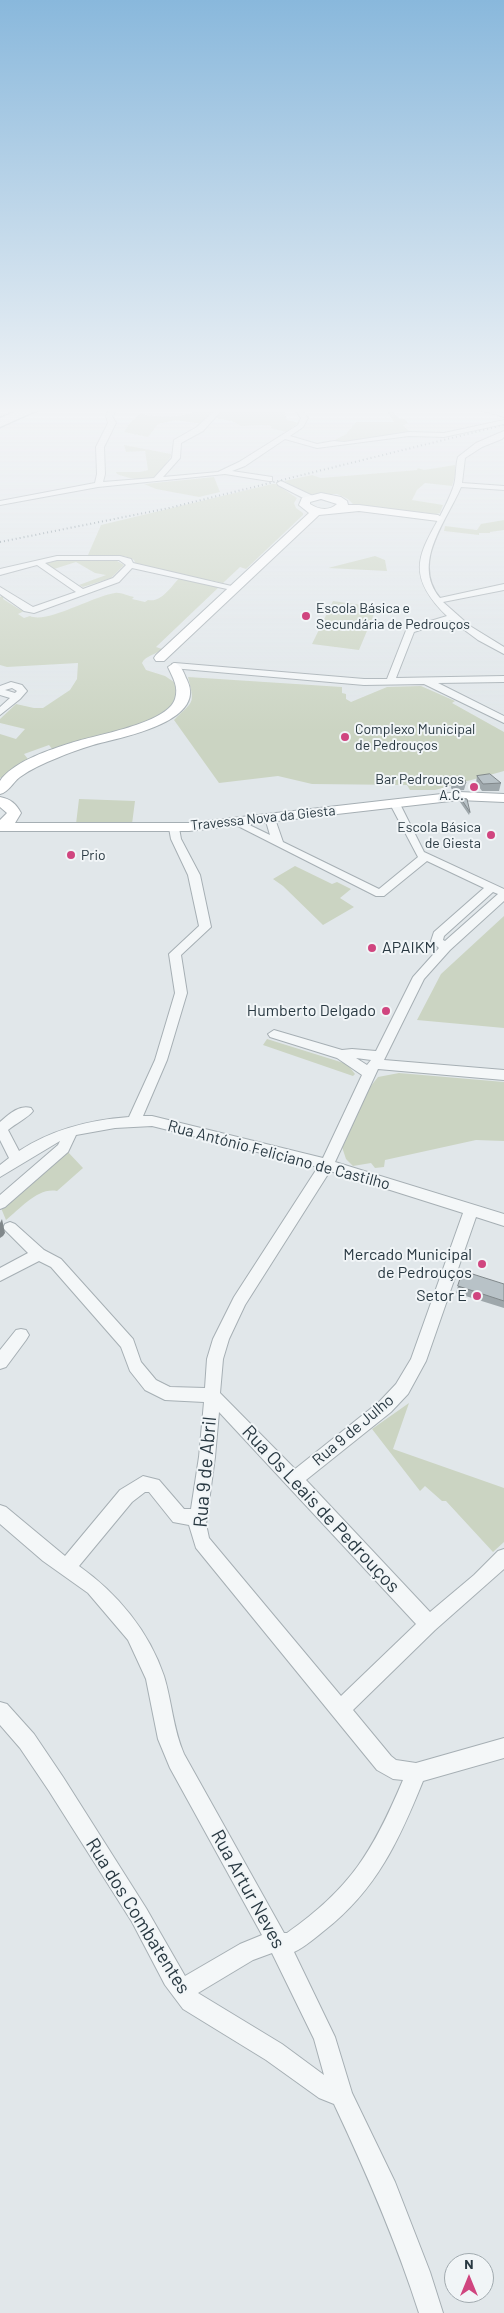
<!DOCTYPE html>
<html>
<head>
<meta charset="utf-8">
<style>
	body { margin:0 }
	#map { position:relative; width:504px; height:2313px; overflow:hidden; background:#e1e7ea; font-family:Barlow,sans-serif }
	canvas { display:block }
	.north { position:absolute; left:444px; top:2253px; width:50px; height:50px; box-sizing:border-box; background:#f1f5f7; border:1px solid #a1aaaf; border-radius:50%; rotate:0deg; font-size:14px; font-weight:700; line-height:20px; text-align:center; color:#293942 }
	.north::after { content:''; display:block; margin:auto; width:18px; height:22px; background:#d0457f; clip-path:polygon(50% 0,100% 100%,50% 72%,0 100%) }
</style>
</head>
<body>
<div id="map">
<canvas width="504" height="2313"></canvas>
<div class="north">N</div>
</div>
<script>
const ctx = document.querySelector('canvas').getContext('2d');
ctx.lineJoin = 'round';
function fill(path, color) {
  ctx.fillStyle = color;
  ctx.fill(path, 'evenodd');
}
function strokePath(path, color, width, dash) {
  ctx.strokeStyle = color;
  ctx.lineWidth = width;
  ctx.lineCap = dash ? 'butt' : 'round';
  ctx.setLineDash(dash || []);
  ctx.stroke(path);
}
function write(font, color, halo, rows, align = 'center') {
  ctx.font = font + ' Barlow,sans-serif';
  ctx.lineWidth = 4;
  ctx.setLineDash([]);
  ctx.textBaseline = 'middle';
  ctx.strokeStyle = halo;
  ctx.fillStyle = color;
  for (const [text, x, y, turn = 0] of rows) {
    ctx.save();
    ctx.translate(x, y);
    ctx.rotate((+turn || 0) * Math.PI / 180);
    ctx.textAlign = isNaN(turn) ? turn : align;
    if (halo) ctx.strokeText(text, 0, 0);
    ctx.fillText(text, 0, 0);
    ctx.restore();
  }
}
const green = new Path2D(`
	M216,409L202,424L176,420L158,424L148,437L124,432L129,424L140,414C156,417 176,418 191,413L193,411Z
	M232,409H275L284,412L287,420L299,423L286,432L270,428L272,426L268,425L241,426L232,421L215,418L222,411H231Z
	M385,409H389L399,418L405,419L408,424L403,425L411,433L346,443L331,442L346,434L356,422H394Z
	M124,445L171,454V456C167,462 162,471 156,476C147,483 127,478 117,474L116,472H140L148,470L145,451L126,452Z
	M455,465V475L452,486L425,483L417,490L412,500L443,505L440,513L436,514L354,505L348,499L337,494H307L284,481L312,475L321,478L417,470L418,468L424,470Z
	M214,477L220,492L199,497L156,489L144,484Z
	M272,484H276L297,498L294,503L296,508L303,513V515L246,569L240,567L223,583L136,565L134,560L124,556L88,555L101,525Z
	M504,520V530L490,532V533H479V535L444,531L445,526L477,530L481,524Z
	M375,556L385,560L387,571L328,568Z
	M59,560L117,561L124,565L111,578L83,587L79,585L106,575L95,573L76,562L54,569L44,564Z
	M180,577L219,587L156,647L162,649C156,655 146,655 142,663L146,670L165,676L177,684V701L162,716L129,728L53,750L49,745L24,754L31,763L0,778V734L16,739L25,729L0,723V719L16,704L34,708H43L70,690L77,679L78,663L7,667L0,665V597L4,595L3,599L19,609L24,611L18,614L24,618L30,616C47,624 93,596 115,593C120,592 128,596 134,597L132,599L145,602L148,600C161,603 171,587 180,577Z
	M333,601L377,607L359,650L312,644Z
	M188,677L342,687V693L346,694V699L351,702L387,687L421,686L455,701L452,703L504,732V771L435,790H410L407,785L312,784L278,776L219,783L174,720C194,700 195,705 188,677Z
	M79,799L135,801L132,824H76Z
	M295,866L332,884L337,882L351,889L340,898L354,907L323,925L283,886L273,879Z
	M504,916V1028L417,1020L441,974Z
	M267,1039L347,1064L355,1074L353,1076L263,1045Z
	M399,1073L504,1082V1141L476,1140L385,1160L384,1167L375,1168L371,1163L353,1166L346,1159L342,1147L370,1087L378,1077Z
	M67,1151L83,1168L57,1191C38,1187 20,1209 6,1220L1,1208Z
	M409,1403L393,1449L504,1488V1542L493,1552L446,1501H442L425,1486L420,1491L372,1429Z`);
const street = new Path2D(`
	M110,409H117L112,416L116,423L104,447L105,474L103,482L154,478L172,458L174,440L197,427L216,409H223L203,431L181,443L180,458L163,477L218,472L239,462L298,425L301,418L294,409H301L308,418L303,427L290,436L317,444L334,441L344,442L409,432L444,433L504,420V424L444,437L409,436L317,448L285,439L245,466L232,471L272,477V481H269L225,474L98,487L0,505V501L95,483L97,474L96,447L108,423L106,416Z
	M477,409H490L504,413V417Z
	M504,431V437L502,439L482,447L465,458L462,483L504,486V490L461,487C446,522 411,563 440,598L504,584V590L443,602L470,626L504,647V654L478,640L451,620L414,632L396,678L504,676V682L438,683L504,716V723L424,684L364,685L172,668V664L175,663L364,679H387L407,628L447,616C393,564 433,542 453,488C457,478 455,467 458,457L476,443Z
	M281,481L313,496L314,498L307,500L278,485L277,483Z
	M57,556H120L131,559L133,563L240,588L236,591L132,568L119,582L34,613L24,611L0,594V587L33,607L76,592L37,565L0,575V569ZM57,560H119L126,565L113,578L83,589L45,563Z
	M11,682L22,685L27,691L20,699L0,715V707L10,698L0,695V686ZM12,688L17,691L15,693L5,690Z
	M395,801L400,804L424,852L504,889V901L450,950L424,979L384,1060L504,1070V1080L378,1069L335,1162L504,1214V1226L476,1217L426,1361L408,1394L391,1412L306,1480L430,1612L474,1575L498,1551L504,1549V1569L435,1630L353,1710L391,1756L396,1760L416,1763L504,1738V1758L423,1781C399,1840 377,1889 325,1930C316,1937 305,1947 294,1952L335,2037L352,2093L395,2182L430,2272L443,2313H419C396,2241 366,2172 334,2104L319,2098L266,2060L183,2009L165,1985L132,1922L49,1791L20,1748L0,1725V1702L7,1704L34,1734L63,1777L146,1908L185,1976L240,1944L262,1935L170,1768L158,1739L146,1679L128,1640L88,1593L43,1561L0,1524V1505L6,1507L65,1556L120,1490L143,1476L159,1480L184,1509H191L199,1457L204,1402L165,1400L145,1390L130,1371L121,1347L51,1267L39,1261L0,1281V1268L28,1253L3,1228L5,1224L10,1222L15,1224L44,1250L61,1259L133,1339L141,1362L156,1380L170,1387L205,1388L207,1359L213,1339L234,1297L318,1167L152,1126L115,1128L76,1135L68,1152L5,1207L0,1209V1195L58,1145L60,1141L0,1177V1165L9,1158L0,1140V1122C8,1115 19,1104 31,1108L33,1111C29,1117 15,1124 8,1130L19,1151C53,1129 89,1120 129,1117L155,1060L175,993L169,954L199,926L188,875L171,839L169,828L174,825L179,828L181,839L200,875L211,927L181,955L187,993L167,1060L143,1116H152L323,1158L362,1075L337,1058L270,1037L268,1034L274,1030L342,1050L352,1049L376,1051L413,977L439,948L431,941L434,932L484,888L427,861L384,896H376L230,822L235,819L239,820L270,835L265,818L270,815L274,816L283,842L379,889L418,857L390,804ZM493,892L498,894L445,941L443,940L444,936ZM356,1058L371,1060L367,1065ZM330,1171L463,1213L411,1359L396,1384L379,1402L295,1469L220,1393L223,1359L229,1339L245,1305ZM219,1412L416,1624L341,1696L209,1538L206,1524L215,1457ZM145,1492H149L173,1522L189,1525L196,1548L377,1770L393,1779L403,1780C373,1851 351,1888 287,1933H284L184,1754C173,1729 172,1702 164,1676C149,1631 117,1593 79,1566L132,1502ZM272,1953L314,2039L324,2075L282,2044L198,1993L253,1960Z
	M21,1329L26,1330L29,1335L26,1340L6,1367L0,1369V1350L16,1330Z`);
const secondary = new Path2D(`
	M321,493L341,497L347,501L348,505H359L438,515L443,518L438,521L359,511L319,515L164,661H156L154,658L156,655L309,513L299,505L302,498ZM321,499L337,504C329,511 319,510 310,504V502Z
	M174,663C182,665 184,674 187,680C208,723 117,738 93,745C80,749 68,753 57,758C44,763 31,769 20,777C12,783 9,792 0,794V781L2,778C18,760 49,750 71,743C94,735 167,724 175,699C179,687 173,678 168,667Z
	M459,792L504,794V802L459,800L189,831H0V820L7,813L0,807V797C11,799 16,804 21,813L15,823H189Z`);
const highway = new Path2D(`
	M22,409H40L0,427V418Z`);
const rail = new Path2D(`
	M0,542L169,508L504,425`);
const wall = new Path2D(`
	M477,776L501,783L499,791H482L476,783Z
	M452,781L466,783L464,790L453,791L451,788Z
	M461,798L470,812L469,815L460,802Z
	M504,1284V1308L456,1293L458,1286Z`);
const shadedWall = new Path2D(`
	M2,1219L5,1233L3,1236L0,1238V1223Z`);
const building = new Path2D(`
	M490,774L501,783L483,784L477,776Z
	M464,778L466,783L454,784L452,781Z
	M461,798L467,799L470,812Z
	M463,1271L504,1284V1301L458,1286Z`);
const markers = [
	[306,616,5,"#d0457f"],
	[345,737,5,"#d0457f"],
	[474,787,5,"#d0457f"],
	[491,835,5,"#d0457f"],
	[71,855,5,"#d0457f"],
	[372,948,5,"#d0457f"],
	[386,1011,5,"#d0457f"],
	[482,1264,5,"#d0457f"],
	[477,1296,5,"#d0457f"]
];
const farPoinames = [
	["Escola Básica e",316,608],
	["Secundária de Pedrouços",316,624],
	["Complexo Municipal",355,729],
	["de Pedrouços",355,745],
	["Bar Pedrouços",464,779,"right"],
	["A.C.",464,795,"right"],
	["Escola Básica",481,827,"right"],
	["de Giesta",481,843,"right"],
	["Prio",81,855]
];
const farStreetnames = [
	["Travessa Nova da Giesta",263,818,-6]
];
const poiNames = [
	["APAIKM",382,948,"left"],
	["Humberto Delgado",376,1011],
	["Mercado Municipal",472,1255],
	["de Pedrouços",472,1273],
	["Setor E",467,1296]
];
const streetNames = [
	["Rua António Feliciano de Castilho",279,1155,15],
	["Rua 9 de Julho",353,1430,-40]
];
const nearStreetnames = [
	["Rua 9 de Abril",205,1472,-85],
	["Rua Os Leais de Pedrouços",321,1509,47],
	["Rua Artur Neves",248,1889,61],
	["Rua dos Combatentes",138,1916,58]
];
fill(green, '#cbd4c2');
strokePath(street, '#a6afb4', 2);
strokePath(secondary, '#a6afb4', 2);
strokePath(highway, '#8898a1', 3);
fill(street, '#f4f7f8');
fill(secondary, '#fff');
fill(highway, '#fff');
strokePath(rail, '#7a8b94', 2, [1, 3]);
fill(wall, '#9ea7ab');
fill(shadedWall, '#81888b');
fill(building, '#b8c2c7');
strokePath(building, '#81888b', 1);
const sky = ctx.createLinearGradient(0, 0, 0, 733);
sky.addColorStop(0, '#89b8dc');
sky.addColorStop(0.56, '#f2f4f6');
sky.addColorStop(1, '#f2f4f600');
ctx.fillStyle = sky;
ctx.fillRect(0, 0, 504, 733);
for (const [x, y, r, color] of markers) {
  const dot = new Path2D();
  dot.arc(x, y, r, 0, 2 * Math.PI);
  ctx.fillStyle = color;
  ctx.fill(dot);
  strokePath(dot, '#f1f5f7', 2);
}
write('14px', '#293942', '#f1f5f7', farPoinames, 'left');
write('14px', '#293942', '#f1f5f7', farStreetnames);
write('16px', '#293942', '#f1f5f7', poiNames, 'right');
write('16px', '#293942', '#f1f5f7', streetNames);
write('19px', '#293942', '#f1f5f7', nearStreetnames);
</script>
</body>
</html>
